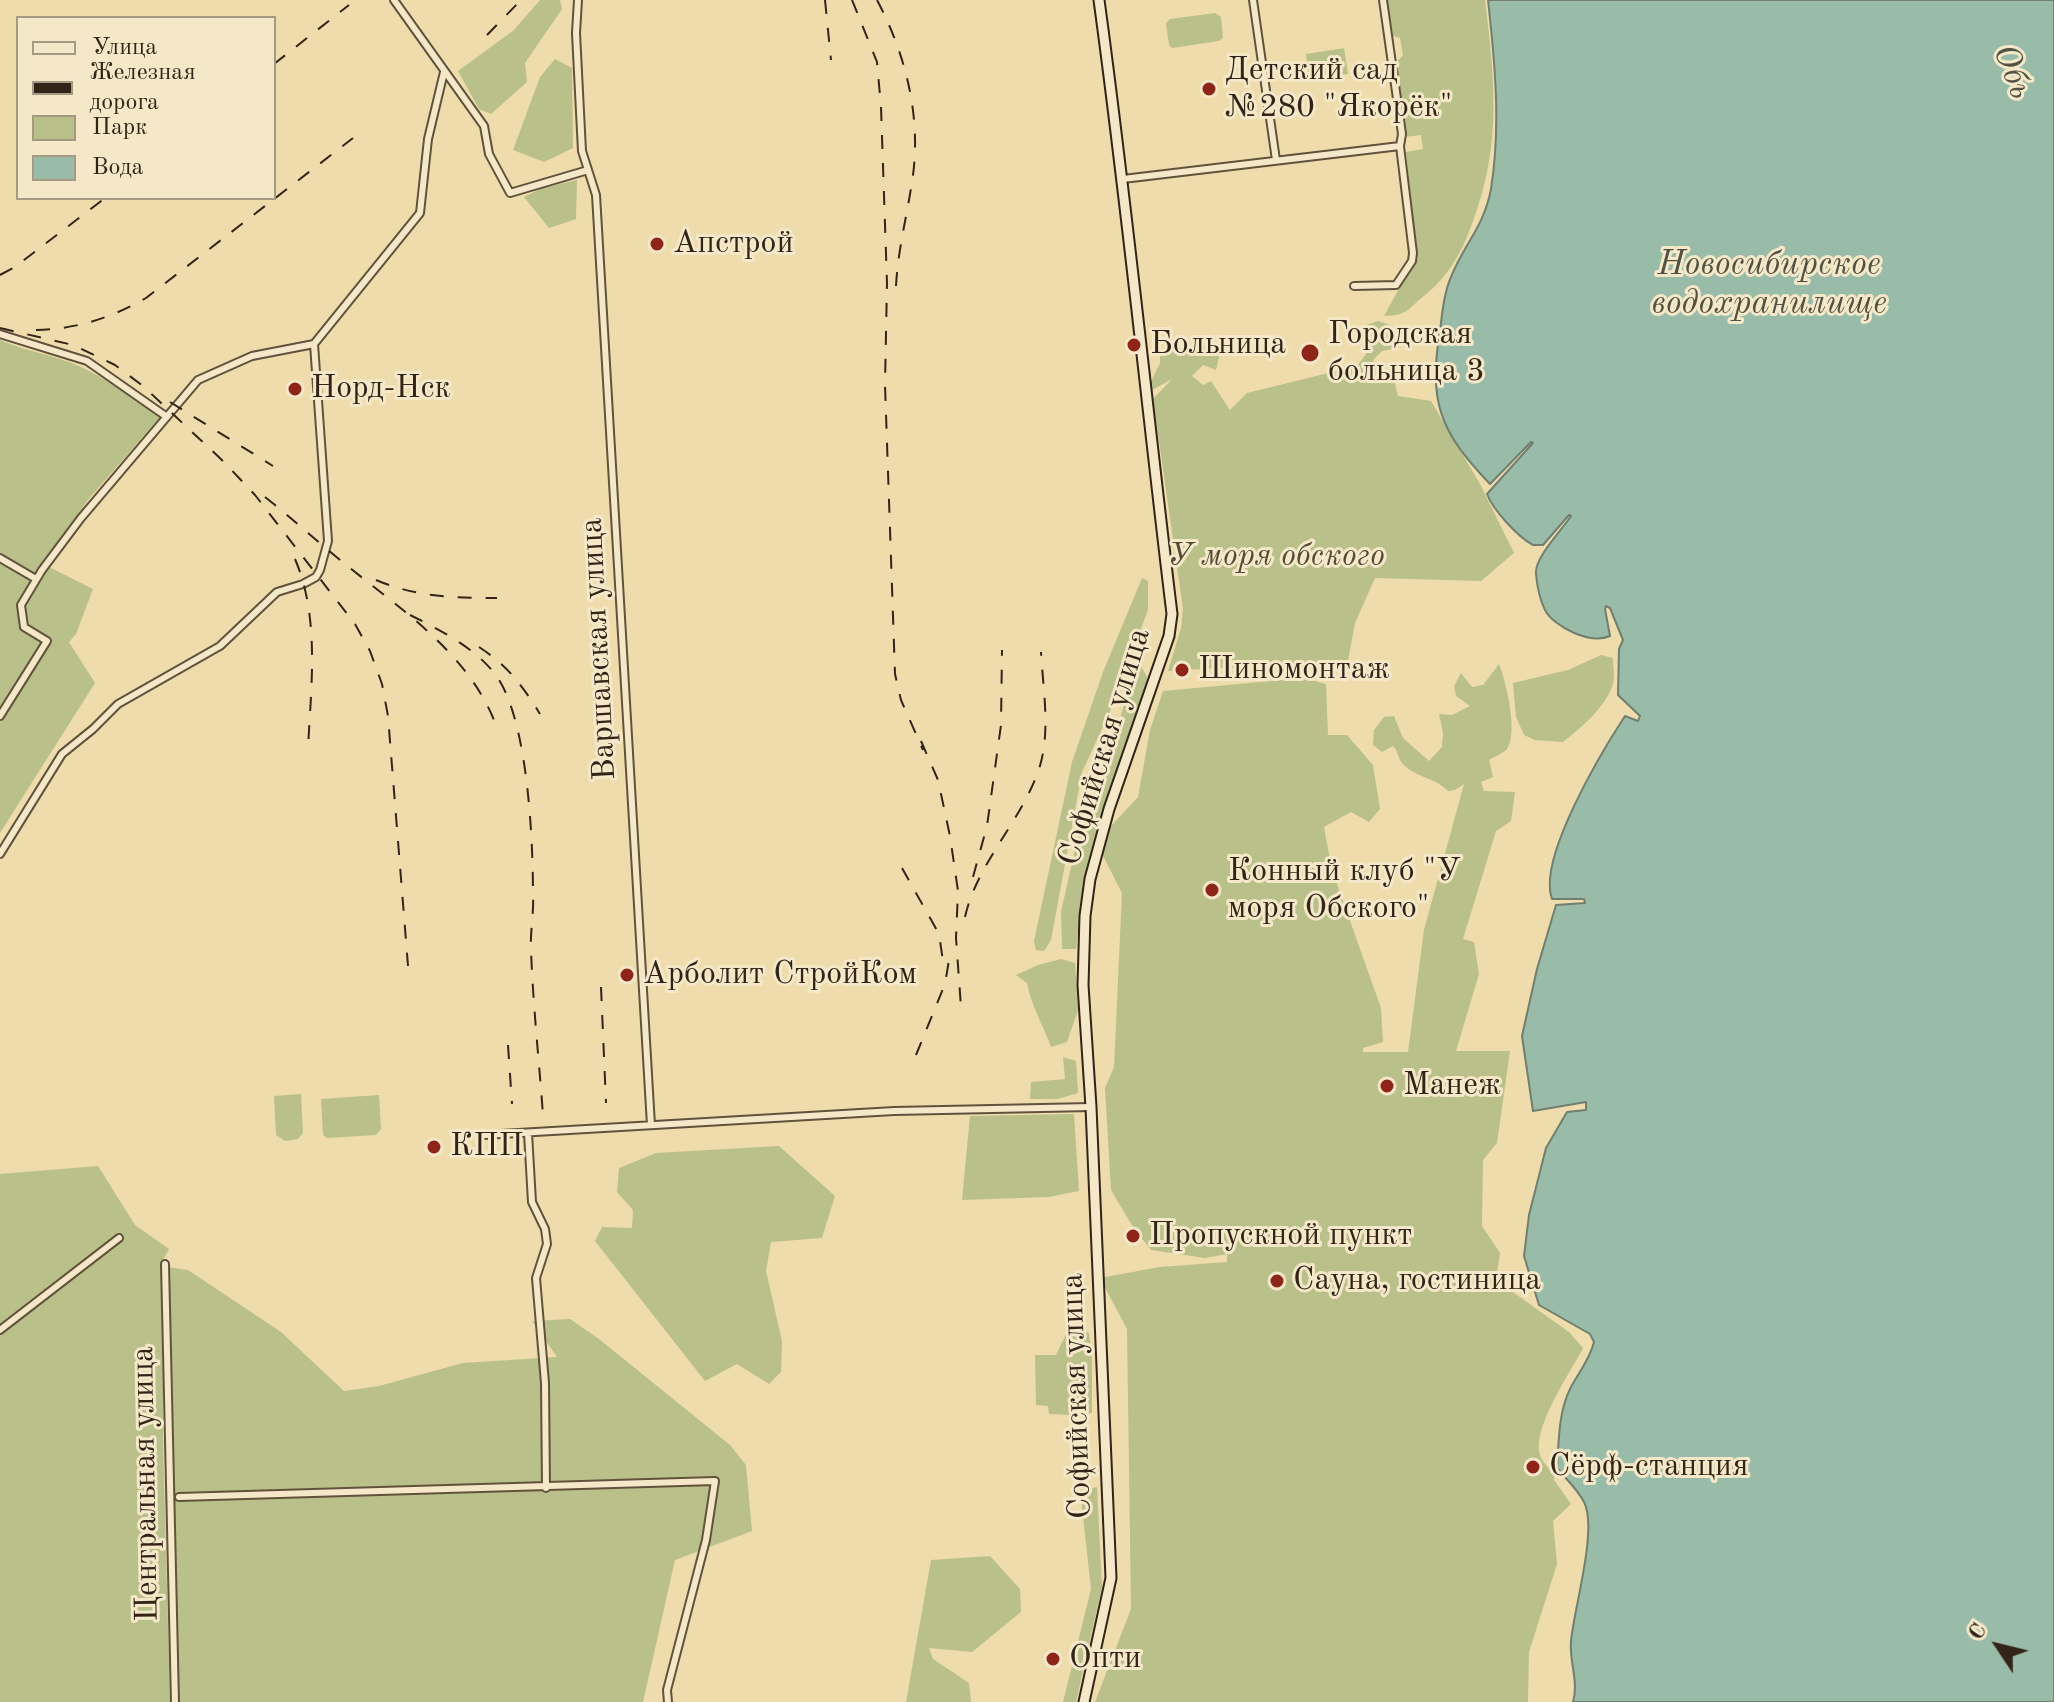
<!DOCTYPE html>
<html>
<head>
<meta charset="utf-8">
<style>
	body { margin:0 }
	#map { position:relative; width:2054px; height:1702px; overflow:hidden; background:#eedcac; font-family:"Old Standard TT",serif }
	canvas { display:block }
	.legend { position:absolute; left:16px; top:16px; width:260px; height:184px; box-sizing:border-box; background:#f4e8c9; border:2px solid #a69a82; margin:0; padding:10px 14px; list-style:none; font-size:24px; color:#322417 }
	.legend li { display:flex; align-items:center; gap:16px; height:40px }
	.legend b { width:40px; border:2px solid #a69a82 }
	.north { position:absolute; left:1958px; top:1606px; width:80px; height:80px; -webkit-text-stroke:6px #f4e8c9; paint-order:stroke; rotate:305deg; font-size:22px; font-weight:700; line-height:32px; text-align:center; color:#322417 }
	.north::after { content:''; display:block; margin:auto; width:28px; height:36px; background:#322417; clip-path:polygon(50% 0,100% 100%,50% 72%,0 100%) }
</style>
</head>
<body>
<div id="map">
<canvas width="2054" height="1702"></canvas>
<ul class="legend">
<li><b style="height:10px;background:#f4e8c9"></b>Улица</li>
<li><b style="height:10px;background:#322417"></b>Железная дорога</li>
<li><b style="height:22px;background:#b9c089"></b>Парк</li>
<li><b style="height:22px;background:#99bca9"></b>Вода</li>
</ul>
<div class="north">С</div>
</div>
<script>
const ctx = document.querySelector('canvas').getContext('2d');
ctx.lineJoin = 'round';
function fill(path, color) {
  ctx.fillStyle = color;
  ctx.fill(path, 'evenodd');
}
function strokePath(path, color, width, dash) {
  ctx.strokeStyle = color;
  ctx.lineWidth = width;
  ctx.lineCap = dash ? 'butt' : 'round';
  ctx.setLineDash(dash || []);
  ctx.stroke(path);
}
function write(font, color, halo, rows, align = 'center') {
  ctx.font = font + ' "Old Standard TT",serif';
  ctx.lineWidth = 6;
  ctx.setLineDash([]);
  ctx.textBaseline = 'middle';
  ctx.strokeStyle = halo;
  ctx.fillStyle = color;
  for (const [text, x, y, turn = 0] of rows) {
    ctx.save();
    ctx.translate(x, y);
    ctx.rotate((+turn || 0) * Math.PI / 180);
    ctx.textAlign = isNaN(turn) ? turn : align;
    if (halo) ctx.strokeText(text, 0, 0);
    ctx.fillText(text, 0, 0);
    ctx.restore();
  }
}
const green = new Path2D(`
	M540,0H560L562,9L525,63L527,82L491,114L479,109L458,71L514,30Z
	M1387,0H1485C1495,83 1502,144 1472,224C1462,252 1448,277 1425,295C1406,310 1409,315 1384,316L1413,263L1416,247L1406,152L1423,149L1421,135L1404,137L1396,63L1403,55L1400,38L1393,36Z
	M1215,13L1221,17L1223,38L1219,41L1172,48L1169,45L1166,23L1170,19Z
	M1344,48L1348,74L1309,79L1306,54Z
	M555,59L572,68L573,148L544,162L513,150L540,77Z
	M577,180L576,219L549,228L524,197L542,188Z
	M1378,321L1390,325L1402,342L1398,348L1382,351L1373,360L1376,369L1392,372L1398,396L1431,401L1480,484L1514,553L1481,581L1375,578L1355,623L1348,661L1168,671L1181,628L1183,609L1153,399L1172,379L1145,394L1160,363V350L1222,344L1216,370L1203,365L1192,376L1203,385L1211,381L1230,410L1247,393L1357,366L1366,354V325Z
	M0,340C25,351 54,355 79,366C108,379 134,399 160,417L87,501L47,566L93,589L76,634L69,642L95,683L0,833Z
	M1142,578L1148,581V610L1109,714L1082,772L1051,940L1044,951L1036,950L1034,941L1072,762L1103,672Z
	M1601,655L1613,658C1613,666 1615,676 1613,684C1606,707 1581,728 1563,742L1535,740L1524,735L1516,717L1513,683L1568,670Z
	M1138,660L1149,681L1097,830L1083,890L1076,949H1062L1061,912L1080,827L1107,760Z
	M1499,664C1506,682 1519,735 1506,750C1502,754 1494,757 1489,760L1493,777L1481,782L1484,791L1515,792L1511,821L1496,831L1463,939L1474,942L1479,974L1456,1051H1510L1497,1143L1483,1160L1482,1226L1500,1253L1496,1280L1569,1332L1583,1348C1570,1373 1532,1428 1540,1455C1542,1462 1550,1469 1555,1475L1554,1480L1571,1504L1553,1521L1557,1564L1529,1652L1528,1702H1095L1131,1609L1127,1329L1100,1278L1160,1267L1227,1262V1254L1205,1258L1151,1250L1133,1227L1111,1190L1105,1088L1114,1067L1122,893L1096,842L1138,797L1150,730L1163,691L1303,678L1326,684L1328,735H1347L1373,765L1380,809L1369,822L1351,812L1324,827L1332,870L1381,1008L1383,1042L1363,1048V1052H1408L1424,930L1464,784L1455,790L1448,791C1436,778 1414,777 1402,763C1398,758 1398,751 1393,746L1382,752L1373,745L1374,730L1384,717L1394,716L1403,738L1429,761L1442,747L1443,733L1439,714L1452,715L1470,706L1456,696L1454,686L1461,673L1472,687L1483,685Z
	M1061,959L1075,963L1078,1010L1067,1042L1051,1047C1043,1025 1031,1005 1027,983L1016,975L1038,965Z
	M1063,1057L1076,1061L1078,1093L1058,1099H1030L1031,1082L1065,1079Z
	M301,1094L303,1133L298,1139L285,1141L276,1135L274,1096Z
	M379,1095L381,1129L376,1135L327,1138L323,1135L321,1099Z
	M1074,1114L1079,1191L1049,1197L962,1200L970,1116Z
	M779,1146L835,1196L822,1238L771,1242L766,1271L782,1341L781,1372L769,1384L737,1364L705,1381L595,1241L602,1227L632,1228L633,1210L617,1192L619,1168L656,1153Z
	M98,1166L135,1225L169,1249L164,1258L163,1438L170,1702H0V1174Z
	M168,1267L188,1270L281,1332L344,1391L379,1386L463,1363L557,1357L532,1321L570,1319L599,1339L730,1445L746,1465L752,1531L675,1560L643,1702H177Z
	M1069,1328L1089,1333L1092,1361V1413L1071,1415L1049,1414L1048,1406L1036,1405L1035,1355H1056Z
	M1097,1487L1102,1587L1076,1702H1063L1091,1589L1080,1490Z
	M990,1556L1020,1589L1021,1612L972,1652L929,1648L933,1659L969,1683L971,1702H906L931,1560Z`);
const water = new Path2D(`
	M1488,0H2054V1702H1573C1579,1681 1569,1662 1571,1641C1574,1608 1598,1529 1584,1502C1578,1490 1566,1479 1557,1468C1559,1441 1558,1412 1571,1387C1579,1372 1590,1359 1594,1342L1590,1334L1539,1305L1524,1256L1529,1215L1546,1148L1567,1112L1586,1110V1102L1533,1111L1522,1036L1537,969L1556,905L1585,903L1584,899H1552C1537,859 1602,751 1625,716L1638,721L1640,716L1618,695L1619,649L1623,640L1610,608L1606,606L1605,609L1610,636C1591,645 1554,627 1545,610C1540,600 1537,585 1536,574C1534,558 1562,530 1571,516L1569,515L1543,545H1533C1518,537 1493,510 1487,494L1533,443L1531,442L1490,484C1440,432 1428,402 1440,331C1442,314 1444,293 1451,277C1464,244 1484,227 1491,189C1501,126 1495,63 1488,0Z`);
const street = new Path2D(`
	M394,0L484,126L489,154L510,193L588,170
	M578,0L576,33L582,151L596,195L651,1125
	M1253,0L1276,160
	M1123,179L1400,146
	M1354,286L1396,285L1412,261L1413,253L1400,146L1402,134L1383,0
	M0,334L87,361L167,417
	M0,558L36,579
	M0,716L47,641L24,627L21,605L42,570L81,518L198,380L252,356L314,344L420,213L428,139L444,72
	M0,854L62,754L93,729L118,704L220,646L277,592L303,584L316,577L320,570L328,541L314,344
	M528,1133L532,1202L545,1229L547,1244L536,1278L545,1383L546,1488
	M484,1135L894,1111L1091,1107
	M165,1264L175,1702
	M0,1330L119,1238
	M179,1497L715,1481L706,1540L667,1690L668,1702`);
const secondary = new Path2D(`
	M1084,1702L1111,1578L1091,1107L1083,985L1085,916L1090,879L1109,809L1169,636L1172,614C1147,409 1127,204 1099,0`);
const rail = new Path2D(`
	M825,0L831,60
	M852,0L877,62L881,107L887,283L885,385L895,674L901,700L923,750
	M877,0C905,53 921,114 913,175C908,212 898,248 896,286
	M487,35L521,0
	M274,64L349,5
	M0,275L15,267L105,198
	M0,328L73,345L115,365L143,386L223,461L255,495L355,624L370,651L382,684L388,716L408,966
	M36,330C77,329 111,318 146,298L353,138
	M170,402L273,466
	M265,497C294,520 321,545 350,568C406,613 472,657 497,728
	M295,559C320,617 311,687 308,748
	M376,580C416,597 454,598 497,598
	M410,615C440,630 474,647 495,674C528,717 533,840 533,895C534,913 530,932 531,950C533,1005 539,1060 543,1115
	M479,647C508,666 522,685 540,714
	M921,741L938,780L950,836L958,891L956,938L961,1007
	M902,868L939,934L944,968
	M973,877L987,826L1001,725L1002,650
	M965,917C977,863 1021,822 1039,769C1051,732 1043,690 1041,652
	M601,987L606,1103
	M508,1045L512,1104
	M916,1055L945,984L950,954`);
const markers = [
	[1209,89,8,"#8f2418"],
	[657,244,8,"#8f2418"],
	[1134,345,8,"#8f2418"],
	[1310,353,10,"#8f2418"],
	[295,389,8,"#8f2418"],
	[1182,670,8,"#8f2418"],
	[1212,890,8,"#8f2418"],
	[627,975,8,"#8f2418"],
	[1387,1086,8,"#8f2418"],
	[434,1147,8,"#8f2418"],
	[1133,1236,8,"#8f2418"],
	[1277,1281,8,"#8f2418"],
	[1533,1467,8,"#8f2418"],
	[1053,1659,8,"#8f2418"]
];
const poiNames = [
	["Детский сад",1225,71],
	["№280 \"Якорёк\"",1225,108],
	["Апстрой",673,244],
	["Городская",1328,335],
	["больница 3",1328,372],
	["Больница",1150,345],
	["Норд-Нск",311,389],
	["Шиномонтаж",1198,670],
	["Конный клуб \"У",1228,872],
	["моря Обского\"",1228,909],
	["Арболит СтройКом",643,975],
	["Манеж",1403,1086],
	["КПП",450,1147],
	["Пропускной пункт",1149,1236],
	["Сауна, гостиница",1293,1281],
	["Сёрф-станция",1549,1467],
	["Опти",1069,1659]
];
const parkNames = [
	["У моря обского",1276,557]
];
const streetNames = [
	["Варшавская улица",599,649,-93],
	["Софийская улица",1105,747,-73],
	["Софийская улица",1077,1396,-92],
	["Центральная улица",146,1484,-91]
];
const waterNames = [
	["Обь",2012,72,69],
	["Новосибирское",1769,265],
	["водохранилище",1769,304]
];
fill(green, '#b9c089');
fill(water, '#99bca9');
strokePath(water, '#707f6f', 2);
strokePath(street, '#61523c', 10);
strokePath(secondary, '#322417', 13);
strokePath(street, '#f4e8c9', 6);
strokePath(secondary, '#f4e8c9', 9);
strokePath(rail, '#322417', 2, [14, 14]);
for (const [x, y, r, color] of markers) {
  const dot = new Path2D();
  dot.arc(x, y, r, 0, 2 * Math.PI);
  ctx.fillStyle = color;
  ctx.fill(dot);
  strokePath(dot, '#f4e8c9', 3);
}
write('32px', '#322417', '#f4e8c9', poiNames, 'left');
write('italic 32px', '#544b34', '#f4e8c9', parkNames);
write('32px', '#322417', '#f4e8c9', streetNames);
write('italic 34px', '#515243', '#f4e8c9', waterNames);
</script>
</body>
</html>
